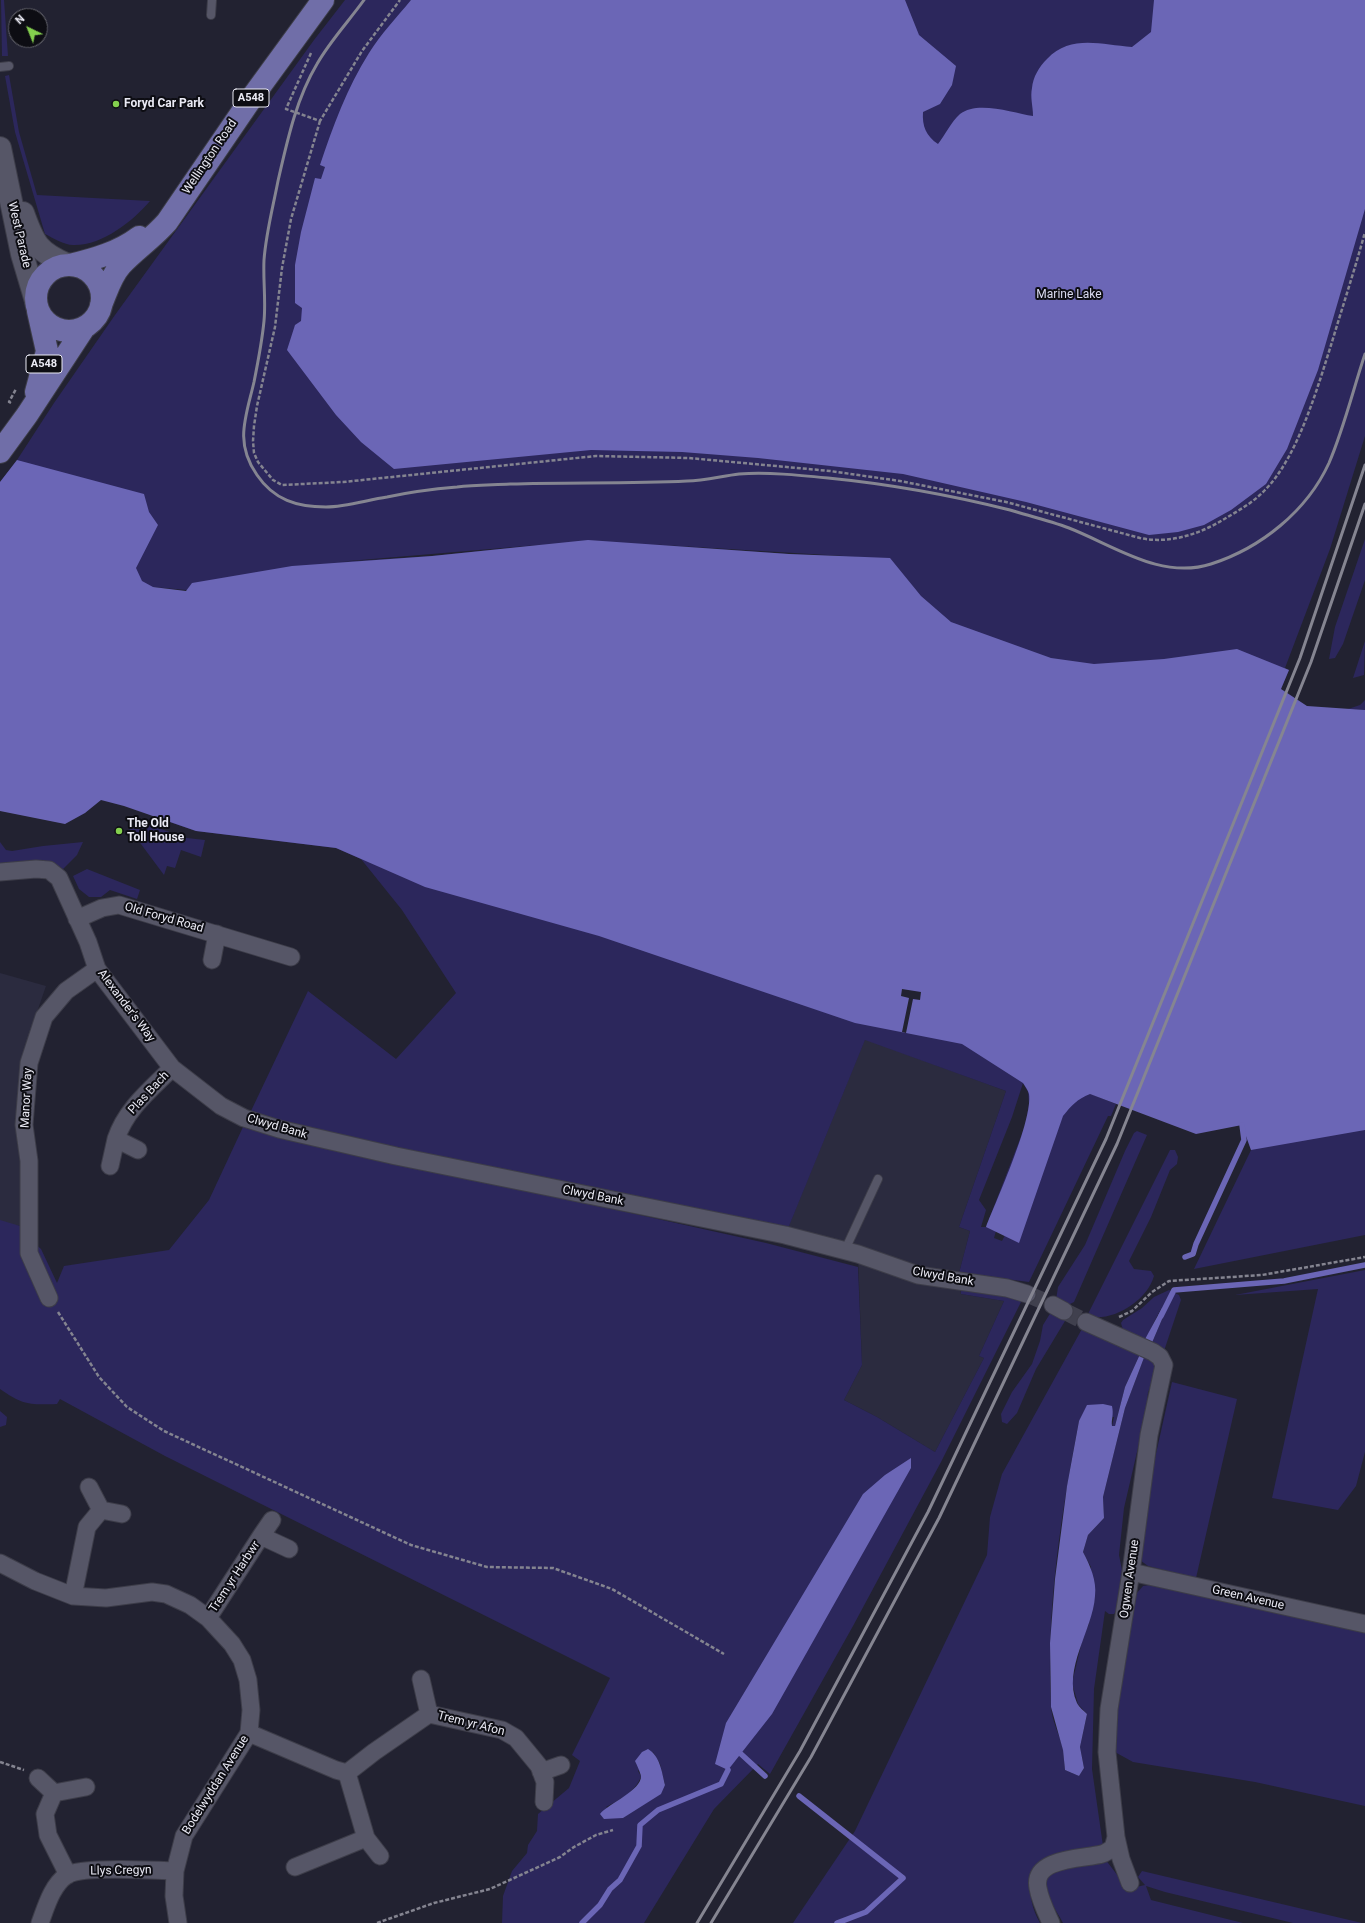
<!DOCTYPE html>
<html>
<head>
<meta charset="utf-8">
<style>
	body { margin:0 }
	#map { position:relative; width:1365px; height:1923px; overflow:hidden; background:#222231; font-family:Roboto,sans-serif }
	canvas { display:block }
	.north { position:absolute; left:8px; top:8px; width:40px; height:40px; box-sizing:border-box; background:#0d0d13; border:1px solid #65656d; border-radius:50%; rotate:317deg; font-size:11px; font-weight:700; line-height:16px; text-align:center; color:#eaeaf4 }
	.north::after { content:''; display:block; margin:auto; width:14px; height:18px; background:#84d04e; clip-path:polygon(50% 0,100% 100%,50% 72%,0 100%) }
</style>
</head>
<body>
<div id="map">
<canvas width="1365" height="1923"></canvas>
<div class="north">N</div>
</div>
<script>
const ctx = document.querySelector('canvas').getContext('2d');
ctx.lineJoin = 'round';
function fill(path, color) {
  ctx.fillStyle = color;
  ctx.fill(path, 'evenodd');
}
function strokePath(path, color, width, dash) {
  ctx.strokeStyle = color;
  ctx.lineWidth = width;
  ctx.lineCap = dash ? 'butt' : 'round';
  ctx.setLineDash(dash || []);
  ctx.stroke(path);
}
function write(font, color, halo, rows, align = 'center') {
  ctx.font = font + ' Roboto,sans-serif';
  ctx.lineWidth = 4;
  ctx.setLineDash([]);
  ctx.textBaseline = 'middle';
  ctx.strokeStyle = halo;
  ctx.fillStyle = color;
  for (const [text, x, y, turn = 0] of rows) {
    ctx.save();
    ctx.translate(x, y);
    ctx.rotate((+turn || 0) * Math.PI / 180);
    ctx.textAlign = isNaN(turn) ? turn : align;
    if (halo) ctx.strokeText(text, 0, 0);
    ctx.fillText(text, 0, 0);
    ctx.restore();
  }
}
const built = new Path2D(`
	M0,973L46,986L28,1038L19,1081L17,1143L21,1160L20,1226L0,1224Z
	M865,1039L1006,1091L959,1227L970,1231L959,1273L961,1294L1004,1301L979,1356L984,1358L935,1452L877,1417L844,1400L862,1365L858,1254L785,1235Z`);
const green = new Path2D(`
	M1,0H4L8,56H2Z
	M345,0H1365V436L1330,549L1285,668L1289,670L1281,689L153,587L134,599L0,482L17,460L54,403L115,315L314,40ZM646,544L860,557L789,554ZM538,545L432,556L337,562Z
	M9,75L19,132L37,195L150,201C133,221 102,246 73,245C64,245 53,238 45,234L15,132L5,76Z
	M1365,539V580L1343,644L1335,658L1329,659L1335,627Z
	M1365,641L1364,675L1353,678Z
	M1365,700V710L1348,709L1360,705Z
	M181,801L487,854L1116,1104L1111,1116H1108L1029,1282L959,1273L970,1231L959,1227L1006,1091L865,1040L787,1231L284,1123L251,1111L308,991L396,1059L456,993L402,910L361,859L336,848L196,831L158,818ZM1023,1083L1028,1092L1029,1104L1025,1126L986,1227H981L986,1210L979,1200L1012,1117ZM996,1231L1005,1235L1002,1241L994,1238Z
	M132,819L187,838L205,840L201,857L181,850L175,868L167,866L164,875L135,836L129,832Z
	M0,842L6,850L12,851L43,846L83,842L77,855L63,869L48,862L0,863Z
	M87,869L140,890L137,899L110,890L101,897H89L79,889L73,876Z
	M1365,1083V1235L1194,1269L1251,1150L1242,1125Z
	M243,1127L766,1243L858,1267L862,1365L844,1400L877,1417L935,1452L984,1358L979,1356L1004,1301L961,1294V1287L1023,1298L941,1462L853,1626L770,1774L758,1764L714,1809L644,1923H502L503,1896L512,1871L527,1853L528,1845L537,1831L538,1814L569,1788L580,1761L572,1755L610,1678L165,1456L60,1399L57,1404C29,1405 23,1405 0,1389V1220L20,1226L22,1232L41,1249L57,1283L64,1266L169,1250L209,1200ZM653,1752L660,1764L665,1785L623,1818L606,1807C619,1800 636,1792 641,1776L638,1771Z
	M1137,1131L1147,1135L1074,1302L1068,1305L1056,1300L1058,1287L1085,1245L1125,1151L1134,1133Z
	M1170,1150H1175L1178,1157L1177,1164L1170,1170L1151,1217L1129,1261L1134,1269L1151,1271L1154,1276C1147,1301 1112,1323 1087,1316Z
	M1365,1270V1452L1356,1486L1338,1510L1272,1498L1318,1289L1235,1295Z
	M1169,1290L1179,1295L1181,1300L1164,1351L1151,1345L1166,1310L1162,1308C1155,1318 1151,1331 1144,1341L1123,1330L1121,1323L1123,1320L1142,1308L1154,1297Z
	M1051,1312L1064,1318L1065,1321L1036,1369L1017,1413L1007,1424L1002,1422L1001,1414L1012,1392L1032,1364L1040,1341L1043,1325Z
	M1083,1327L1141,1352L1125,1387L1115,1426H1112L1114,1417L1079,1421C1061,1514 1046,1609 1051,1705C1051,1720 1060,1735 1063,1749C1064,1756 1064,1763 1065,1770L1079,1776L1084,1768L1080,1747L1087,1714L1078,1704L1072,1683L1083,1637L1089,1624L1091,1567L1083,1552L1088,1535L1104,1518L1103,1497L1125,1408L1145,1355L1157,1362L1155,1379L1148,1392L1146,1413L1124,1508L1119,1555L1123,1575L1117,1610L1114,1614H1109L1105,1611L1094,1689L1092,1769L1103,1846L1031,1879C1029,1895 1032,1909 1040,1923H793L855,1831L987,1555L990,1517L1002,1474Z
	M1172,1382L1237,1399L1196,1578L1148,1566L1140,1560L1145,1503Z
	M0,1411L7,1417L6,1425L0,1427Z
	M1149,1585L1365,1632V1806L1255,1782L1133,1762L1113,1751L1120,1680L1135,1595L1143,1586Z
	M1105,1859L1128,1889L1145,1885L1138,1877L1142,1871L1362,1923H1293L1165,1892L1146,1886L1151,1900L1243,1923H1063C1053,1903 1038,1891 1051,1869Z`);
const water = new Path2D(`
	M411,0H905L919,35L956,66L952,85L940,104L923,112C922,126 926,136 938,144C945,135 951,122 960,114C977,100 1014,113 1033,116C1033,107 1030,97 1032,88C1033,77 1039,67 1047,59C1071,34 1101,45 1132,47L1151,32L1154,0H1365V209L1318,370L1287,449L1266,484L1231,510L1204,525L1178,532L1149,535L1026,502L903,474L758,458L682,452L591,450L394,469L361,442L336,415L287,350L295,325L301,321L302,308L295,303V265L301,232L315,178L321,179L325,167L320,165C333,126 347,88 369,53C381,34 397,17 411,0Z
	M17,460L144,494L149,512L158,525L136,568L142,581L153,587L186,591L192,583L292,566L432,556L588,540L789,554L890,558L921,596L951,622L1051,658L1094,664L1164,659L1237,649L1289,670L1281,689L1307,706L1365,710V1130L1251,1150L1242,1125L1196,1134L1090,1094C1077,1099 1071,1106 1063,1116L1019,1243L986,1227C997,1199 1033,1120 1029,1094C1028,1090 1025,1086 1023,1083L962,1044L855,1023L599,936L425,887L336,848L196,831L124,806L101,800L85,813L65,824L0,811V482Z
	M1162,1308L1166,1310L1151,1345L1144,1341Z
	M1141,1352L1145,1355L1125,1408L1103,1497L1104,1518L1088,1535L1083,1552C1090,1565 1097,1581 1095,1596C1093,1630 1062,1669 1077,1703C1079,1707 1084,1711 1087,1714L1080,1747L1084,1768L1079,1776L1065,1770L1063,1750L1051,1707L1050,1643L1055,1579L1067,1486L1079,1421L1087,1405L1103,1404L1112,1406C1114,1415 1111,1420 1112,1426H1115L1125,1387Z
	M911,1458V1468L772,1714L728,1770L715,1764L726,1723L863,1494L885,1475Z
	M648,1749C660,1756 662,1772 665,1785L661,1794L623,1818L604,1819L600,1814C608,1804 642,1790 641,1776C640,1772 637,1765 635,1761L642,1752Z`);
const pier = new Path2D(`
	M902,989L921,992L920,1000L913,999L906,1033L902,1032L909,998L901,996Z`);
const stream = new Path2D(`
	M1185,1257L1193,1254L1196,1244L1244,1140L1242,1125
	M1161,1316L1174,1290L1284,1281L1365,1265
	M741,1754L765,1776
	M799,1796L903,1878L866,1912L837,1923
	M582,1923L600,1905L610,1889L620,1880L639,1846L640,1825L658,1810L721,1784L728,1770`);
const minorTunnel = new Path2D(`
	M1027,1294L1053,1305
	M1064,1311L1086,1322`);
const path = new Path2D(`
	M311,53L286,109L320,121L362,51L400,0
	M320,121L291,219L282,268L275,327L257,406L254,426L253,441L254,453L258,462L273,480L282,485L343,482L596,456L689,458L830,471L900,481L1006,502L1140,538C1168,544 1197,535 1221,521C1236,512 1253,503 1265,490C1298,457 1318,386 1332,342C1343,305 1355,269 1365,232
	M11,403L9,402L16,389
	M58,1312L99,1377L127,1407L164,1431L411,1545L487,1567L553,1568L612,1589L724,1654
	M1119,1317L1132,1311L1152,1292L1169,1281L1262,1275L1365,1257
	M0,1762L24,1770
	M377,1923L434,1903L490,1889L560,1857L574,1847L596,1835L613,1830`);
const service = new Path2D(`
	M211,15L212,0
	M0,67L9,66
	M845,1250L878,1179`);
const minor = new Path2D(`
	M0,872L36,869L49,870L59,878L88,942L97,969L172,1068L221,1106L244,1118L279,1129L396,1156L785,1235L858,1254L918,1275L1007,1288L1027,1294
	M77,919L102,908L119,905L291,957
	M212,960L217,934
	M138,1150L116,1139C126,1109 150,1090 172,1068
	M110,1166L116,1139
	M49,1298L29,1253V1161L24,1125L29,1063L44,1017L66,991L97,969
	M1053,1305L1064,1311
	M1086,1322L1153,1352L1160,1357L1164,1365L1149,1435L1131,1572L1109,1709L1107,1752L1116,1837L1121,1859L1130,1883
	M101,1510L122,1514
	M261,1536L272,1520
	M0,1563L35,1581L73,1596L106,1598L152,1592L166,1594L190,1605L208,1618L232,1644L242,1660L248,1680L251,1710L249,1733L184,1836L175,1871L174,1896L178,1923
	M1131,1572L1365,1624
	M73,1596L87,1527L101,1510L89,1487
	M208,1618L261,1536L289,1549
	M421,1679L429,1714
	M249,1733L336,1770L347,1773
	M541,1772L561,1765
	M38,1778L54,1793
	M54,1793L45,1814L48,1835L68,1875
	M54,1793L86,1787
	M366,1838L380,1856
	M295,1867L366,1838L347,1773L374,1752L429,1714L502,1730L516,1738L539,1766L545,1782L544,1802
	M40,1923C46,1907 52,1885 67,1875C81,1866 155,1870 175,1871
	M1051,1923C1046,1912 1040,1900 1038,1888C1032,1857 1084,1859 1102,1854C1106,1853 1109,1850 1113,1848L1116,1837`);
const secondary = new Path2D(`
	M0,148L22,254L36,301
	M23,213C34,244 38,252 68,265`);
const primary = new Path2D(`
	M70,265C95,259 119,252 139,237
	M36 298a33 33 0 1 1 66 0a33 33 0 1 1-66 0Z
	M101,305C107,291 111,276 121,265C135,250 153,238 167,222L253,96L323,0
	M36,392L47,351L38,311
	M0,452L27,415L84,328`);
const tram = new Path2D(`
	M364,0C349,21 330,41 317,64C296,99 287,142 278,181C273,207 266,233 264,260C263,280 266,301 264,321C262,342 258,362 254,382C246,417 234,442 257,475C274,500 297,507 326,507C346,507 367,500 387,497C410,492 433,489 457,487C474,485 492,485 510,484C569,482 628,484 687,481C704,481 722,476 739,474C768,472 798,475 828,478C889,484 950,495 1010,510C1030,516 1050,521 1069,528C1115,546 1161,580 1211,564C1261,548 1307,511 1329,463C1344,428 1353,390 1365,354`);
const rail = new Path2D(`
	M364,0C349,21 330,41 317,64C296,99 287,142 278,181C273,207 266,233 264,260C263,280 266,301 264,321C262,342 258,362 254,382C246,417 234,442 257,475C274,500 297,507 326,507C346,507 367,500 387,497C410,492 433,489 457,487C474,485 492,485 510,484C569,482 628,484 687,481C704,481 722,476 739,474C768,472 798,475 828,478C889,484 950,495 1010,510C1030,516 1050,521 1069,528C1115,546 1161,580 1211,564C1261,548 1307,511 1329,463C1344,428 1353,390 1365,354
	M697,1923L800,1751L928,1512L1106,1139L1300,658L1365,465
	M711,1923L811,1757L939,1518L1117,1144L1311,662L1365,504`);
const markers = [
	[116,104,4,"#84d04e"],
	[119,831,4,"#84d04e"]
];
const shields = [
	[251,98,36],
	[44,364,36]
];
const shieldNames = [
	["A548",251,98],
	["A548",44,364]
];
const poiNames = [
	["Foryd Car Park",124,104],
	["The Old",127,824],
	["Toll House",127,838]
];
const streetNames = [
	["Wellington Road",210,157,-56],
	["West Parade",19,235,77],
	["Old Foryd Road",164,918,16],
	["Alexander's Way",126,1006,53],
	["Plas Bach",149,1093,-47],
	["Manor Way",27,1098,-87],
	["Clwyd Bank",277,1127,16],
	["Clwyd Bank",593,1196,11],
	["Clwyd Bank",943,1277,10],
	["Trem yr Harbwr",235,1577,-57],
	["Ogwen Avenue",1130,1579,-82],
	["Green Avenue",1248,1598,13],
	["Trem yr Afon",471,1724,14],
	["Bodelwyddan Avenue",216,1785,-58],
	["Llys Cregyn",121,1871,-1]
];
const parkNames = [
	["Marine Lake",1069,295]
];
fill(built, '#2b2b3f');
fill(green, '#2c275c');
fill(water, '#6b66b6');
fill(pier, '#222231');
strokePath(stream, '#6b66b6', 5.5);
strokePath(minorTunnel, '#40404e', 17, [17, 8]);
strokePath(service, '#3d3d49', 10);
strokePath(minor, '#3d3d49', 19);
strokePath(secondary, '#3d3d49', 24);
strokePath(primary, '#3d3d49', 24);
strokePath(path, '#848490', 2.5, [4, 2]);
strokePath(service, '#565667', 8);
strokePath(minor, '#565667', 17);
strokePath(secondary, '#565667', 22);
strokePath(primary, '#706ea8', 22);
strokePath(tram, '#858591', 1);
strokePath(rail, '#858591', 3);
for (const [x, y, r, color] of markers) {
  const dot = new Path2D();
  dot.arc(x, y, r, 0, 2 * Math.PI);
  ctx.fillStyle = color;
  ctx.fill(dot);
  strokePath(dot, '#0d0d13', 1.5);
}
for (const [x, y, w] of shields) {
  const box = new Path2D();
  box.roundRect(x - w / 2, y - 9, w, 18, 3);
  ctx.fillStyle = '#0d0d13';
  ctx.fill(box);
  strokePath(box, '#eaeaf4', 1);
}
write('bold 11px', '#eaeaf4', null, shieldNames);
write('bold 12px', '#eaeaf4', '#0d0d13', poiNames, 'left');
write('12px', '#eaeaf4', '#0d0d13', streetNames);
write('12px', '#dadaf1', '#0d0d13', parkNames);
</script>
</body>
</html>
